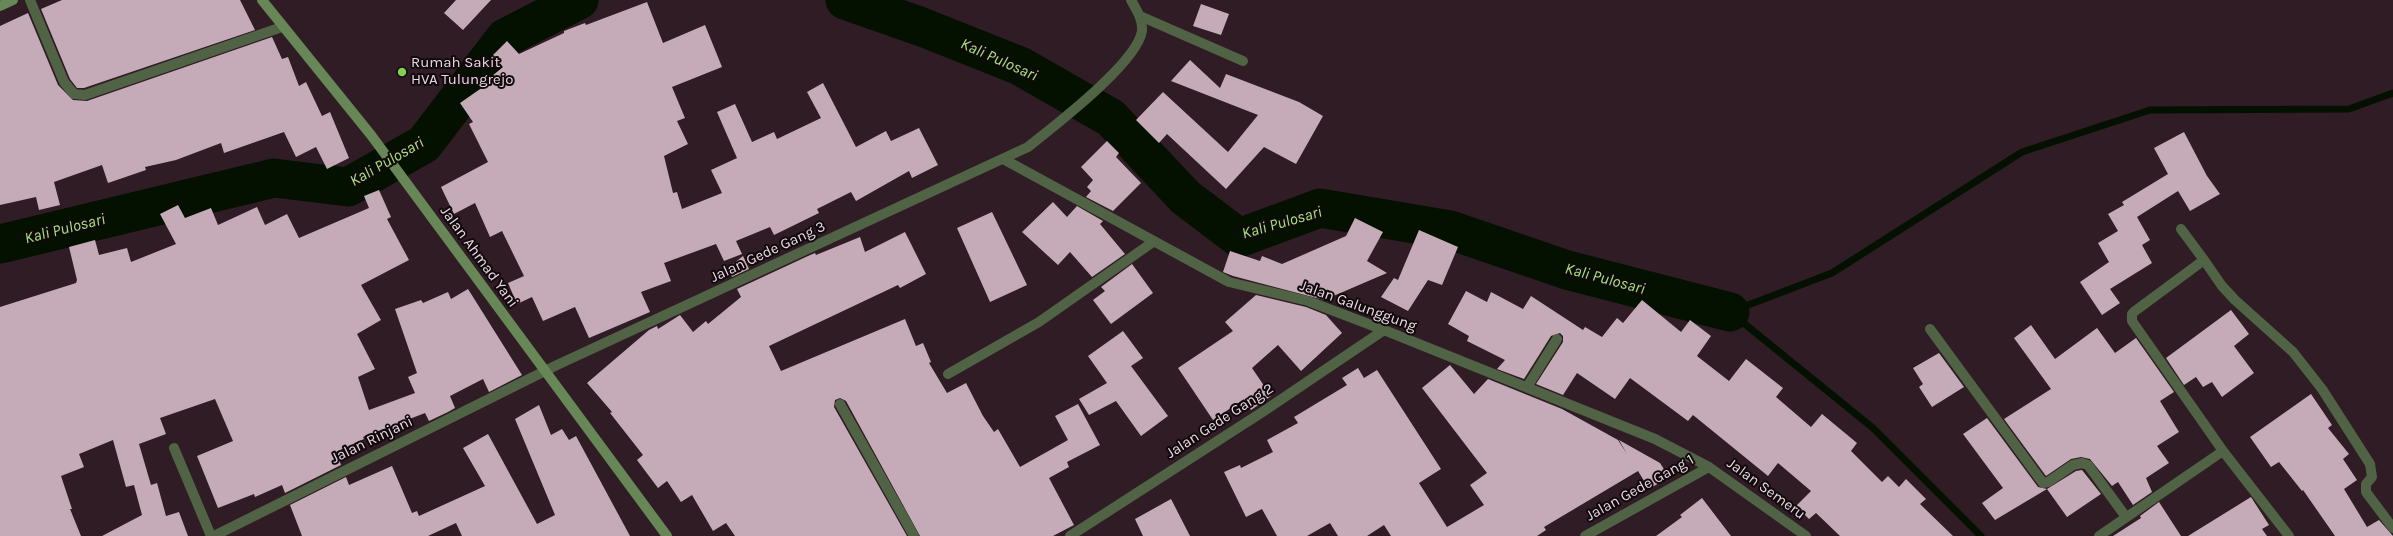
<!DOCTYPE html>
<html>
<head>
<meta charset="utf-8">
<style>
	body { margin:0 }
	canvas { display:block; background:#2f1c25 }
</style>
</head>
<body>
<canvas width="2393" height="536"></canvas>
<script>
const ctx = document.querySelector('canvas').getContext('2d');
ctx.lineJoin = 'round';
function strokePath(path, color, width, dash) {
  ctx.strokeStyle = color;
  ctx.lineWidth = width;
  ctx.lineCap = dash ? 'butt' : 'round';
  ctx.setLineDash(dash || []);
  ctx.stroke(path);
}
function fill(path, color) {
  ctx.fillStyle = color;
  ctx.fill(path, 'evenodd');
}
function write(font, color, halo, rows, align = 'center') {
  ctx.font = font + ' Karla,sans-serif';
  ctx.lineWidth = 4;
  ctx.setLineDash([]);
  ctx.textBaseline = 'middle';
  ctx.strokeStyle = halo;
  ctx.fillStyle = color;
  for (const [text, x, y, turn = 0] of rows) {
    ctx.save();
    ctx.translate(x, y);
    ctx.rotate((+turn || 0) * Math.PI / 180);
    ctx.textAlign = isNaN(turn) ? turn : align;
    if (halo) ctx.strokeText(text, 0, 0);
    ctx.fillText(text, 0, 0);
    ctx.restore();
  }
}
const stream = new Path2D(`
	M1730,312L1832,273L2022,152L2150,110L2349,109L2393,93
	M1730,312L1873,428L1981,536`);
const river = new Path2D(`
	M845,0L922,27L1020,66L1111,118L1185,197L1239,238L1320,208L1450,230L1567,270L1730,312
	M0,244L274,178L348,187L424,144L505,38L579,0`);
const building = new Path2D(`
	M62,0H240L255,30L84,88H77L70,79L41,9Z
	M456,0H491L463,30L444,13Z
	M647,2L663,43L705,25L722,67L672,87L685,118L677,121L688,144L664,156L673,193L677,192L682,209L722,193L711,170L737,158L717,112L735,104L752,142L774,132L777,139L821,118L807,92L823,83L856,147L886,131L891,141L919,128L938,165L912,178L909,171L856,201L851,192L817,209L819,213L774,235L770,227L736,241L742,254L724,261L716,244L664,263L671,281L641,292L650,312L589,338L575,307L543,321L532,297L517,304L508,283L524,276L502,231L490,237L475,203L454,214L441,187L488,162L469,124L473,122L460,103L483,87L481,85L503,67L492,56L507,41L519,54L564,33V31L585,23L586,25Z
	M1201,4L1229,14L1221,35L1193,26Z
	M28,13L58,85L73,100L87,101L272,37L282,59L288,57L299,86L306,82L322,116L330,112L349,158L327,169L316,147L296,157L284,132L224,153L221,143L176,160L145,167L146,170L108,183L102,165L54,182L60,205L39,210L36,197L0,205V26Z
	M1190,60L1220,88L1226,74L1299,102L1323,116L1296,164L1264,147L1226,189L1167,134L1159,143L1136,120L1163,92L1228,152L1258,115L1171,81Z
	M2184,132L2207,176L2220,194L2190,211L2178,191L2137,217L2150,240L2142,245L2152,263L2110,289L2120,303L2102,315L2080,282L2109,262L2098,243L2118,231L2108,214L2124,205L2122,202L2168,174L2154,148Z
	M1107,141L1119,153L1116,157L1141,183L1113,211L1086,197L1091,191L1087,187L1093,180L1081,167Z
	M379,190L391,217L387,219L409,260L361,285L381,320L357,334L375,369L358,377L369,410L415,393L408,377L417,373L395,309L421,300L423,303L448,292L451,299L468,289L522,375L489,392L483,379L450,396L455,408L448,412L429,421L425,413L363,437L364,439L336,452L341,465L285,493L282,485L255,497L254,494L218,508L197,456L233,441L215,399L160,418L166,434L139,444L151,485L157,483L166,516L179,512L188,536H102L142,515L134,485L126,487L113,440L79,454L84,467L61,476L72,509H70L81,536H0V307L76,283L77,280L69,247L95,240L99,255L127,248L131,262L176,244L160,214L178,205L185,218L211,208L218,225L257,207L265,225L287,214L299,238L369,208L364,196Z
	M1053,202L1067,217L1077,206L1103,221L1100,224L1125,254L1092,277L1070,252L1058,265L1022,232Z
	M992,212L1027,285L990,302L957,228Z
	M1355,218L1383,232L1367,261L1387,273L1324,300L1233,276L1223,272L1230,251L1260,261L1262,256L1282,264L1346,236Z
	M1419,230L1458,247L1442,285L1428,280L1408,311L1381,297L1394,278L1398,280Z
	M905,232L926,274L900,288L898,285L769,346L781,371L905,319L916,346L923,343L931,362L929,363L947,393L966,383L983,416L994,432L998,429L1020,467L1068,440L1055,416L1078,404L1100,445L1067,462L1069,467L1049,478L1074,525L1053,536H920L846,401L840,398L835,400L834,407L907,536H735L726,523L713,531L692,495L681,502L667,481L658,488L637,460L643,455L610,413L612,412L587,383L649,330L657,326L658,329L680,315L693,332L706,321L708,324L741,297L737,289L808,256L815,253L816,255L860,237L865,252Z
	M743,256L749,269L732,277L728,268Z
	M1132,264L1153,293L1111,324L1093,300L1105,291L1101,287Z
	M1466,291L1487,302L1491,292L1523,309L1531,296L1583,330L1585,327L1602,337L1617,318L1623,323L1642,300L1681,332L1690,320L1711,336L1697,356L1729,381L1746,359L1783,388L1776,397L1811,427L1822,414L1857,443L1851,451L1882,482L1888,476L1899,487L1906,479L1926,499L1920,504L1953,536H1840L1816,513L1809,519L1796,506L1811,491L1778,463L1768,476L1693,415L1688,421L1630,378L1615,399L1577,373L1563,395L1536,384L1563,342V336L1560,333L1551,336L1524,379L1497,369L1505,360L1467,341L1469,336L1448,324Z
	M1256,295L1306,307L1326,315L1342,333L1301,371L1278,345L1252,368L1271,396L1251,410L1244,399L1213,420L1178,368L1233,331L1225,322Z
	M2231,310L2249,334L2234,346L2254,373L2222,397L2212,382L2203,387L2196,377L2184,385L2166,358Z
	M2031,325L2055,359L2097,328L2115,353L2136,338L2174,392L2160,401L2179,432L2157,446L2169,463L2146,478L2152,492L2133,505L2118,482L2112,486L2090,459L2081,457L2071,459L2046,476L2004,419L2051,389L2014,338Z
	M1123,331L1143,358L1131,366L1168,416L1141,436L1116,401L1089,415L1079,399L1107,383L1088,356Z
	M1939,353L1964,387L1932,407L1919,387L1923,384L1913,368Z
	M1450,365L1474,394L1488,379L1562,409L1618,440L1627,454L1619,440L1660,463L1669,477L1649,489L1638,471L1544,527L1546,530L1537,536H1391L1384,525L1367,536H1338L1330,523L1307,536H1277L1262,509L1246,517L1224,472L1240,465L1241,468L1273,452L1267,440L1298,423L1294,417L1347,385L1342,378L1358,368L1364,378L1377,370L1441,469L1419,483L1447,527L1484,505L1470,485L1487,473L1422,388Z
	M2311,394L2332,425L2328,428L2349,454L2343,459L2357,480L2344,489L2367,527L2379,520L2393,536H2335L2303,490L2302,491L2279,462L2271,467L2250,437Z
	M539,405L551,435L562,429L569,440L576,436L630,536H462L456,523L428,536H302L290,505L346,477L349,485L392,466L412,513L417,511L419,516L485,486L463,448L488,434L537,524L555,515L515,419Z
	M1987,418L2038,487L2047,489L1995,520L1982,503L2003,488L1963,434Z
	M2082,470L2101,494L2067,517L2047,489L2076,471Z
	M2251,497L2269,525L2262,529L2267,536H2188Z
	M1702,498L1731,536H1656L1682,517L1680,515Z
	M1171,499L1190,536H1143L1135,519Z
	M2159,502L2181,536H2113L2141,518L2140,516Z`);
const lane = new Path2D(`
	M1140,16L1243,61`);
const street = new Path2D(`
	M30,0L64,82L74,94L85,95L282,27
	M1005,160L1229,282L1308,301L1384,330L1655,439L1709,467L1806,536
	M2181,229L2204,260L2135,311L2132,314V321L2223,451
	M2204,260L2222,286L2235,300L2293,352L2322,389L2370,464L2372,477L2366,484V492L2393,528
	M1930,329L2043,483L2048,482L2073,465L2082,463L2088,465L2126,517
	M948,374L1039,322L1153,242
	M1527,387L1557,339
	M840,404L914,536
	M174,448L211,536
	M214,536L557,365L1028,147C1054,126 1137,63 1142,31C1143,19 1136,9 1131,0
	M1070,536L1264,411L1384,330
	M1585,536L1709,467
	M2099,536L2223,451L2289,536`);
const secondary = new Path2D(`
	M262,0L371,135L667,536
	M0,6L13,0`);
const markers = [
	[402,72,5,"#84d04e"]
];
const poiNames = [
	["Rumah Sakit",411,63],
	["HVA Tulungrejo",411,80]
];
const streetNames = [
	["Jalan Gede Gang 3",768,252,-25],
	["Jalan Ahmad Yani",479,257,54],
	["Jalan Galunggung",1358,306,20],
	["Jalan Gede Gang 2",1220,421,-33],
	["Jalan Rinjani",372,440,-26],
	["Jalan Gede Gang 1",1640,488,-29],
	["Jalan Semeru",1766,489,36]
];
const waterNames = [
	["Kali Pulosari",999,60,24],
	["Kali Pulosari",387,162,-30],
	["Kali Pulosari",1282,223,-16],
	["Kali Pulosari",65,229,-14],
	["Kali Pulosari",1605,279,15]
];
strokePath(stream, '#041000', 7);
strokePath(river, '#041000', 39);
fill(building, '#c4abb7');
strokePath(lane, '#506344', 10);
strokePath(street, '#506344', 10);
strokePath(secondary, '#688756', 10);
for (const [x, y, r, color] of markers) {
  const dot = new Path2D();
  dot.arc(x, y, r, 0, 2 * Math.PI);
  ctx.fillStyle = color;
  ctx.fill(dot);
  strokePath(dot, '#12090d', 1.5);
}
write('15px', '#e6d9df', '#12090d', poiNames, 'left');
write('15px', '#e6d9df', '#12090d', streetNames);
write('italic 16px', '#a3e37c', '#12090d', waterNames);
</script>
</body>
</html>
